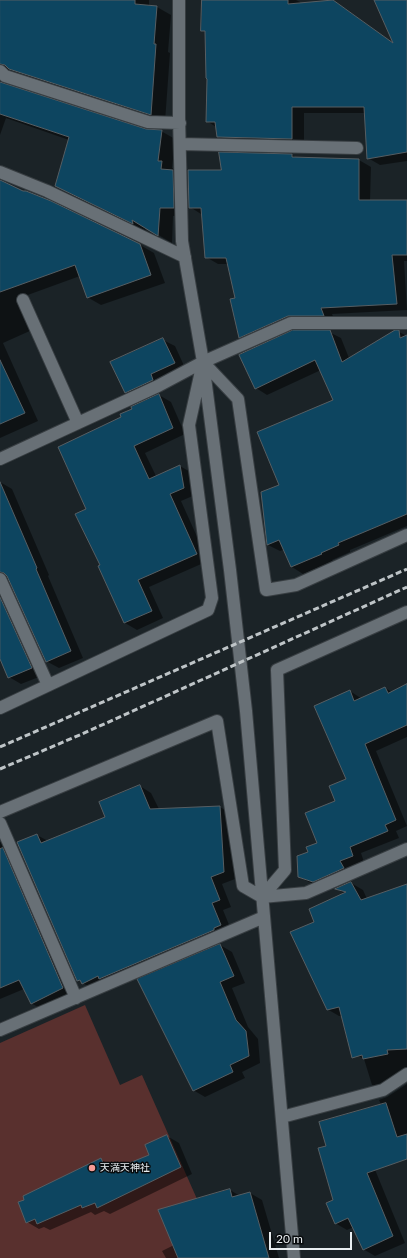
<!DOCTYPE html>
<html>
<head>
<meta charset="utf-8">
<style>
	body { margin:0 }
	#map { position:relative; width:407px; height:1258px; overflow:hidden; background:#1b2327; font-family:Lato,sans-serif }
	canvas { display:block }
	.scale { position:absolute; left:269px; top:1232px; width:83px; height:18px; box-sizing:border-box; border:2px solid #e9eef1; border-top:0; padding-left:5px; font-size:12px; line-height:14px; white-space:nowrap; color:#e9eef1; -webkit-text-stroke:3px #080b0d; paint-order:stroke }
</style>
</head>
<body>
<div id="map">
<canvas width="407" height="1258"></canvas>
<div class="scale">20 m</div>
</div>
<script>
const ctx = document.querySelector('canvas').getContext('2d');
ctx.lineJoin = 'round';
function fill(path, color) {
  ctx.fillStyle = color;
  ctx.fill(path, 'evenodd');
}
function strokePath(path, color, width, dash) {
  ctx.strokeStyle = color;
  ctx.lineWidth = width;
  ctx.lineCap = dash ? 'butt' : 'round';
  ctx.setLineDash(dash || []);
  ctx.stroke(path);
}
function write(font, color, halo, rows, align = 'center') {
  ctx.font = font + ' Lato,"Noto Sans JP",sans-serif';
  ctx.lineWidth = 3;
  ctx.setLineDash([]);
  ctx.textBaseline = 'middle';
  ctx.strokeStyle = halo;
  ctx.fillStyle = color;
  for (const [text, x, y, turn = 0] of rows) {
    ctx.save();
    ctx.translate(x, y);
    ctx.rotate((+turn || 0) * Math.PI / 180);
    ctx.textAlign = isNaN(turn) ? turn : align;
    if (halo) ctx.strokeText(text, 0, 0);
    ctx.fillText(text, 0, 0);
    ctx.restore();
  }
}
const green = new Path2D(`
	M85,1005L120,1085L142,1075L197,1199L217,1258H0V1043Z`);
const shadow = new Path2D(`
	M0,0H149V6L157,7L171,15L168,52L170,53L165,122L24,77L15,72L9,73L6,81L9,85L146,130L161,131L175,139L172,168L176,170L175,172L187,179V215L173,216L172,243L145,227L146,231L70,194L56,186L69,140L6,118L0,135Z
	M203,0H296L300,2V4L345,8L394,44L375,0H407V161L380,165L368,158L365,113H304V145L230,144L218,137L216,127L207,121L208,79L206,32L202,30Z
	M220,153L292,155L297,158L359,160L371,167L370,201H407V261H404L407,310L332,314L335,322H301L251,344L239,337L236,298L228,264H218L206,257L201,214L190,207L222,172Z
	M0,188L140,245L154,253L165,283L101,305L87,297L80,276L25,296L32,330L3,343L38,421L0,438Z
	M329,332L341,338L349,358L399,332L407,336V526L350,550V552L332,560L333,561L303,574L292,567L283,550L280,551L268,545L262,493L281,486L335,401L321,370L267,395L256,388Z
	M163,340L175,346L186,370L137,399L125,392Z
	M159,395L171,402L185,434L145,453L156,476L180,466L192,473L195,495L181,501L208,561L149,587L163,618L137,630L125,623L99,566L101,565L88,509L122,418L133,409Z
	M0,482L12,489L49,575L48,576L83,658L59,668L46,661L9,579L5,585L44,675L21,684L9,677L0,657Z
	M407,686V737L376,751L407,826L396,831L399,838L361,853L364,862L325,888L311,883L299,877L309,853L318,843L348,779L350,691L362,699L385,688L392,692Z
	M140,786L151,793L159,809L220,807L232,814L235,879L222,884L231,907L223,910L232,932L94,990L78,980L37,835L48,841L107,817Z
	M0,842L5,845L75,994L43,1010L31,1003L24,989L0,999Z
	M351,883L363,890L367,899L407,885V1080L384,1092L372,1085L364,1059L351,1052L342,1016H339L327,1009L315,922L345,894L337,889Z
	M220,945L232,952L245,983L232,988L248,1027L258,1039L260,1063L242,1072L245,1078L205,1097L193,1090Z
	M407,1084V1160L379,1100L387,1097Z
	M356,1123L405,1243L375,1256L363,1249L354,1227L347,1230L335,1223L327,1146Z
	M167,1136L179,1143L192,1174L110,1214L104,1211L95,1215L91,1212L50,1230L44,1227L39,1229L27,1222L101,1160L113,1166L115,1170L150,1155Z
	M230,1190L240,1196L250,1193L262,1200L279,1258H166L162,1251L174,1245Z`);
const building = new Path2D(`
	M0,0H135V4L157,6L154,44H156L151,115L9,69L5,65L0,64Z
	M202,0H288V4L333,0L393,43L374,0H407V152L367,159L364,107H292V139L217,137L215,122H206L207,79L206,78L205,31H201Z
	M0,82L146,129L162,130L158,161H162L161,169L173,170L174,208H160L158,236L132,220L133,224L55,186L69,137L0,114Z
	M219,152L292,154V157L359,159V200H407V255H392L397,304L321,308L324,316H288L239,338L230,299L235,298L226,258H205L201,208H189L188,170H221Z
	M0,180L23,191H26L51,201L140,244L151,275L87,298L75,265L0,292Z
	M293,330H330L342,362L395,330H399L400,338L407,335V514L338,543L339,545L321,553L322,554L291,567L279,540L267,545L261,492L279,485L257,432L333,400L315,360L255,389L239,355Z
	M163,338L175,363L151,374L153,380L125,393L110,362Z
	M0,360L25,413L0,424Z
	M159,394L173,428L134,446L149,479L180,465L184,488L170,494L197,554L138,580L152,611L124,623L98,566L100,565L75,514L86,509L58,447L121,417L120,414L132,409L131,407Z
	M0,482L37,568L36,569L71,651L46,662L7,576L4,573L0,572Z
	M0,597L32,668L8,678L0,659Z
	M407,684V725L365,744L396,820L385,825L388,831L350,847L353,856L340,861L344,868L313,882L298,877L297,856L308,852L306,847L317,843L305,813L335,801L329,786L346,779L314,706L350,690L354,701L385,687L388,693Z
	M140,785L150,809L220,806L224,872L211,877L220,900L212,903L221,925L214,928V930L99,979L98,976L82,984L80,980L77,981L17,842L37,834L41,843L105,817L99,802Z
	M3,848L63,988L31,1004L19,980L0,988V849Z
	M351,882L361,900L407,884V1049L387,1050L388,1054L363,1059L362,1055L352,1058L339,1007L327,1010L290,932L314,922L309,909L346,892L335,889Z
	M220,944L234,976L220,982L236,1020L246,1031L249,1056L230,1065L233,1072L193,1091L137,979Z
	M386,1103L397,1137L407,1134V1159L367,1173L393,1236L363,1250L348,1218L335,1224L326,1203L333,1200L318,1148L326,1146L319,1122Z
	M167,1135L181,1167L97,1208L95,1203L82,1208L81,1205L37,1224L35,1219L26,1223L18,1202L24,1200L23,1196L99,1159L101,1158L107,1172L149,1155L145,1145Z
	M230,1189L232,1197L250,1192L269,1258H178L158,1210Z`);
const minor = new Path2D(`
	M179,0V117L182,241L203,362L230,570L246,711L294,1258
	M0,71L5,76L148,122L180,123
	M180,144L357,148
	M0,172L47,191L185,257
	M23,300L78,423
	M203,362L238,399L266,590L296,585L407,535
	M0,459L158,386L203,362L291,323H407
	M0,579L48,685
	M0,708L208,610L212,598L189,425L201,371
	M0,812L217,721L243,886L262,897L306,893L407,849
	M0,823L76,998
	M262,897L285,870L277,670L407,612
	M0,1030L264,917
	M282,1117L383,1090L407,1074`);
const rail = new Path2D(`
	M0,747L407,569
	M0,769L82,734L407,587`);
const markers = [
	[92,1168,4,"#f59c96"]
];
const poiNames = [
	["天満天神社",100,1168]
];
fill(green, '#59302e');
fill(shadow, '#0007');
fill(building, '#0d4560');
strokePath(building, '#565e63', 1);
strokePath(minor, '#383e42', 14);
strokePath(minor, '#687076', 12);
strokePath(rail, '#bec4c7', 3, [6, 3]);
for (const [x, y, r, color] of markers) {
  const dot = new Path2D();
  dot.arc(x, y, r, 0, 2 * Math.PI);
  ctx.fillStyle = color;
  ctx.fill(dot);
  strokePath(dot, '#080b0d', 1.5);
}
write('10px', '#e9eef1', '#080b0d', poiNames, 'left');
</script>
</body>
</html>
